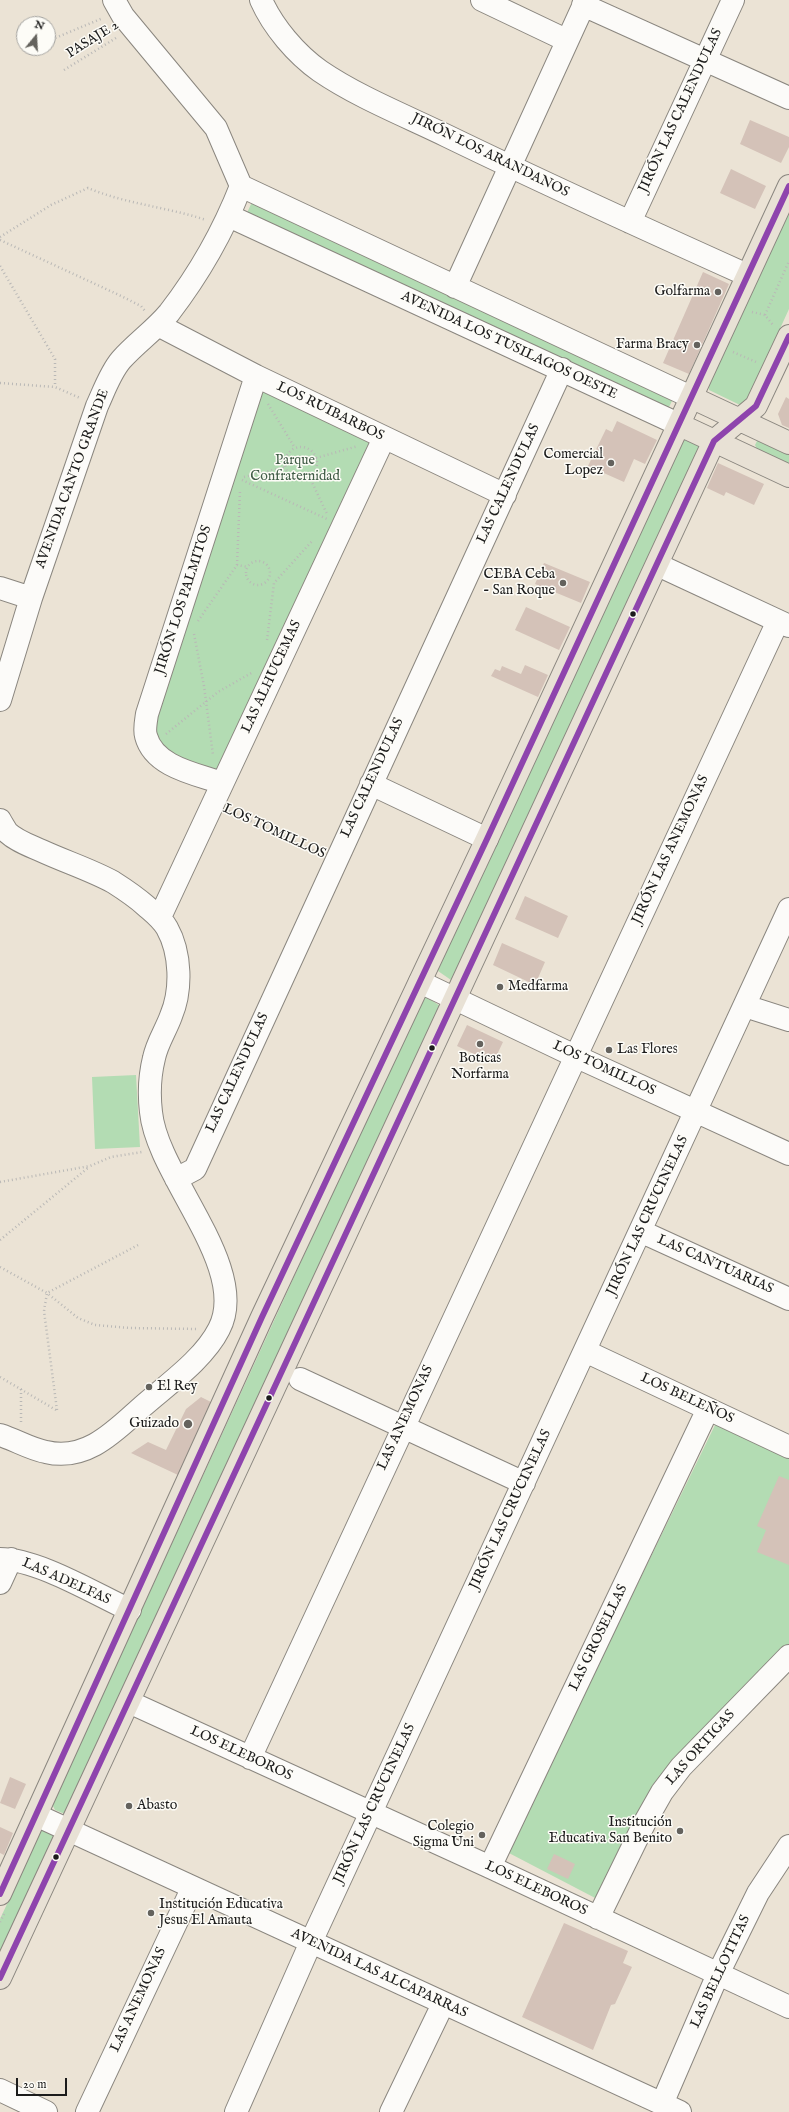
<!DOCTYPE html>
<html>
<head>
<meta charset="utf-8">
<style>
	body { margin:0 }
	#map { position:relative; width:789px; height:2112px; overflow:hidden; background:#ebe3d5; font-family:"IM FELL English",serif }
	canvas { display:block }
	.north { position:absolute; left:16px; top:16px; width:40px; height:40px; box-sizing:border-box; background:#fdfcf7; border:1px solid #a3a29f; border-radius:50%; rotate:18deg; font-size:11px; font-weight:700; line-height:16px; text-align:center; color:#1c1c1c }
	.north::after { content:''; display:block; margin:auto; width:14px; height:18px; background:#64625d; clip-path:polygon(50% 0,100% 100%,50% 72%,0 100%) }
	.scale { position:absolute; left:16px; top:2078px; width:51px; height:18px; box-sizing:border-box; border:2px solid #1c1c1c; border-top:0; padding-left:5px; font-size:12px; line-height:14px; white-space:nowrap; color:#1c1c1c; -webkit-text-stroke:3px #fdfcf7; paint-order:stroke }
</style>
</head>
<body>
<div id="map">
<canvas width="789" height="2112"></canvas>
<div class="north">N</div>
<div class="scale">20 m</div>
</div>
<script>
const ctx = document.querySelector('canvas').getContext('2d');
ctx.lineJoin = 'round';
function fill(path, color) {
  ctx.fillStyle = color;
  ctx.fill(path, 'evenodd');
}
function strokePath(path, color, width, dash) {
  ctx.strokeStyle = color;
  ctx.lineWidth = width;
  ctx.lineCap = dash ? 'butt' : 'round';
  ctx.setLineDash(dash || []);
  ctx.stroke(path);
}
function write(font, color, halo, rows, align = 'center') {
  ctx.font = font + ' "IM FELL English",serif';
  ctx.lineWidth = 3;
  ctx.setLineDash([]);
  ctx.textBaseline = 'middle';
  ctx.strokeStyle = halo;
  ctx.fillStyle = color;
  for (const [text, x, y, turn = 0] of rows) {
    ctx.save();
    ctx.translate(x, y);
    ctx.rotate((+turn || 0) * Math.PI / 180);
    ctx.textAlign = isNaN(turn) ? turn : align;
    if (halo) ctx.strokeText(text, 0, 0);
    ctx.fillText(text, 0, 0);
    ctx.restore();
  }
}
const green = new Path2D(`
	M252,202L674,397L666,413L246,215Z
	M789,211V309L746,403L740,405L709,390L708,385Z
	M270,390L373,441L216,770L206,771L161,747L156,733L157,714L258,394Z
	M684,439L702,446L455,979L451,980L438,971L439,967Z
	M758,439L789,451V465L757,449L755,445Z
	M427,997L440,1006L65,1814L55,1810L53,1806L54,1801L420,1002L423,998Z
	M136,1075L140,1147L95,1149L92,1077Z
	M716,1423L789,1456V1647L684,1756L599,1900L507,1852Z
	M42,1829L59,1832L0,1966V1919Z`);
const building = new Path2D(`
	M750,120L789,137V147L781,163L740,144Z
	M731,169L766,186L755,209L720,193Z
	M703,272L729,284L689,374L663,363Z
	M786,397L789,399V428L782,425L778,414Z
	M617,421L657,440L645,464L634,459L624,482L588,466L606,429L612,432Z
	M718,463L764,484L754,505L726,492L724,496L707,488Z
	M544,563L590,582L581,603L535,584Z
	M526,607L570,627L559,650L515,630Z
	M525,665L548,675L538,697L491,676L495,669L500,671L502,666L521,674Z
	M525,896L568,916L558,938L515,919Z
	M502,943L545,962L535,985L493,965Z
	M467,1025L503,1042L493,1063L457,1046Z
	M201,1397L211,1402L178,1475L131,1453L148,1442L166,1450L186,1409Z
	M779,1476L789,1480V1565L757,1552L766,1530L757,1526Z
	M10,1777L26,1784L15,1809L0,1803Z
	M0,1827L13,1833L4,1855L0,1853Z
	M554,1854L575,1864L568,1879L547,1869Z
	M564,1923L628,1951L623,1963L632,1967L615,2004L611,2005L593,2050L522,2017Z`);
const path = new Path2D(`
	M48,41L103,18
	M64,70L116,38
	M0,237L51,205L88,188C126,204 167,207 206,220
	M0,240L119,295L141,306L145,311
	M0,266L55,359V387
	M752,312L765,315L773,325
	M765,315L789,261
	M733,352L756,362
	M0,383L55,387L80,398
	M268,404L295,448
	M285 463a16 16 0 1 1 32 0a16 16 0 1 1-32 0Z
	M316,458L358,446
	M309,476L327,514
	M244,477L286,467
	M242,480L327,519
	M246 573a12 12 0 1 1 24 0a12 12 0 1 1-24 0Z
	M237,565L240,491
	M198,621L237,565L248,567
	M194,634L204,686L213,755
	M267,640L274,583L313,540
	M166,734L218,692L253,672
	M229,811L319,853
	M0,1182L90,1166L111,1157L142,1152
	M0,1240L89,1167
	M0,1267L47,1293L78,1318L95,1325L130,1328L197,1329
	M0,1377L56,1410
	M21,1389V1422
	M57,1410L44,1311L47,1293L140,1244
	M0,1922L5,1912`);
const minor = new Path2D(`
	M261,0C273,27 296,54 320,71C358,97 406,116 447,136C546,184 647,230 747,275
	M482,0L566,40
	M583,5L789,98
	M241,186L693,398
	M229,216L680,425
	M630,222L733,0
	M455,287L586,0
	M158,325L256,376L505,495
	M658,565L789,626
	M0,588L31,598
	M0,700L31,598L97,406C104,391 110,373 121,360C136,343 155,330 169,313C199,274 223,232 241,186L216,128L123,16L114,0
	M222,783C196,774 154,767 146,736C144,730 146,721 147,714L256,376
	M371,784L487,839
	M0,820C2,824 5,828 7,832C16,841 31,846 42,851C66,862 91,870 113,882C124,889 136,897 146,906C154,913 162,919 167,928C181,953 182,990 171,1016C166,1030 157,1043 154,1058C150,1074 149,1095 151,1112C157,1176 251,1268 219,1329C204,1359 168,1384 143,1406C116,1430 87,1462 46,1452C30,1449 16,1440 0,1435
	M160,917L384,438
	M420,982L575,1056L789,1154
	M745,1006L789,1020
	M176,1179L195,1169L562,369
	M640,1231L789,1299
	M585,1351L789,1447
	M300,1379L524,1483
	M0,1559C38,1559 95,1594 130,1610
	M0,1583L11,1559
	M129,1702L490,1867L789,2007
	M250,1758L778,621
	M36,1815L680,2112
	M490,1867L708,1409
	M598,1918L645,1822L662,1792L681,1767L789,1656
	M0,2090L46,2112
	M662,2104L718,1974L758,1893L789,1846
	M87,2112L192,1889
	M236,2112L311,1942L789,909
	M391,2112L443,2004`);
const major = new Path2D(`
	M693,398L789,443
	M680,425L789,476
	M0,1894L262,1317L487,839L789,186
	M0,1978L714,441L756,406L789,336`);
const bus1 = new Path2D(`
	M0,1894L262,1317L487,839L789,186
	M0,1978L714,441L756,406L789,336`);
const markers = [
	[718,292,4,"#64625d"],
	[697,345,4,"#64625d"],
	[611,463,4,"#64625d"],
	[563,583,4,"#64625d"],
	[633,614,3.5,"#1c1c1c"],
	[500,987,4,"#64625d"],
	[480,1044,4,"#64625d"],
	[432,1048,3.5,"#1c1c1c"],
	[609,1050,4,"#64625d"],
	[149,1387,4,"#64625d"],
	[269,1398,3.5,"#1c1c1c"],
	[188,1424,5,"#64625d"],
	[129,1806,4,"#64625d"],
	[680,1831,4,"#64625d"],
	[482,1835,4,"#64625d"],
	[56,1857,3.5,"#1c1c1c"],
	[151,1913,4,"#64625d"]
];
const streetNames = [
	["PASAJE 2",93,40,-32],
	["JIRÓN LAS CALENDULAS",681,111,-65],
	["JIRÓN LOS ARANDANOS",490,156,26],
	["AVENIDA LOS TUSILAGOS OESTE",509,346,25],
	["LOS RUIBARBOS",330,412,26],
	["AVENIDA CANTO GRANDE",73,479,-70],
	["LAS CALENDULAS",509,484,-65],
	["JIRÓN LOS PALMITOS",184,600,-72],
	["LAS ALHUCEMAS",272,677,-65],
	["LAS CALENDULAS",373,778,-65],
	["LOS TOMILLOS",274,832,25],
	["JIRÓN LAS ANEMONAS",671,850,-65],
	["LOS TOMILLOS",604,1069,25],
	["LAS CALENDULAS",238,1073,-65],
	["JIRÓN LAS CRUCINELAS",648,1216,-65],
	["LAS CANTUARIAS",715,1265,24],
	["LOS BELEÑOS",687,1399,25],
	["LAS ANEMONAS",406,1418,-65],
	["JIRÓN LAS CRUCINELAS",511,1510,-65],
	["LAS ADELFAS",66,1582,24],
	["LAS GROSELLAS",599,1638,-64],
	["LAS ORTIGAS",701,1748,-48],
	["LOS ELEBOROS",241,1754,25],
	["JIRÓN LAS CRUCINELAS",375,1804,-65],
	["LOS ELEBOROS",536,1889,25],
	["LAS BELLOTITAS",721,1972,-65],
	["AVENIDA LAS ALCAPARRAS",379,1974,25],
	["LAS ANEMONAS",139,2000,-65]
];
const poiNames = [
	["Golfarma",710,292],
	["Farma Bracy",689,345],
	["Comercial",603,455],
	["Lopez",603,471],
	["CEBA Ceba",555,575],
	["- San Roque",555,591],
	["Medfarma",508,987,"left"],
	["Las Flores",617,1050,"left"],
	["Boticas",480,1059,"center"],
	["Norfarma",480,1075,"center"],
	["El Rey",157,1387,"left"],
	["Guizado",179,1424],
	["Abasto",137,1806,"left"],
	["Institución",672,1823],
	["Educativa San Benito",672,1839],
	["Colegio",474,1827],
	["Sigma Uni",474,1843],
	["Institución Educativa",159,1905,"left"],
	["Jesus El Amauta",159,1921,"left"]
];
const parkNames = [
	["Parque",295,461],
	["Confraternidad",295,477]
];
fill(green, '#b3dcb3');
fill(building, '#d4c2b8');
strokePath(minor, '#8a867f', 24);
strokePath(major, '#8a867f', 24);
strokePath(path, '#b9b8b6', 2.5, [1, 3]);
strokePath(minor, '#fcfbf9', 22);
strokePath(major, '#e8e1d5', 22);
strokePath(bus1, '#8e44ad', 6);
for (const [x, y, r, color] of markers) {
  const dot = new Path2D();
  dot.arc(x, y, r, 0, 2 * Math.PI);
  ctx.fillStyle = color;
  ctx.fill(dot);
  strokePath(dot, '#fdfcf7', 1.5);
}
write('14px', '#1c1c1c', '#fdfcf7', streetNames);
write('14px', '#1c1c1c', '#fdfcf7', poiNames, 'right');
write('14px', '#415d47', '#fdfcf7', parkNames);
</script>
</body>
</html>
